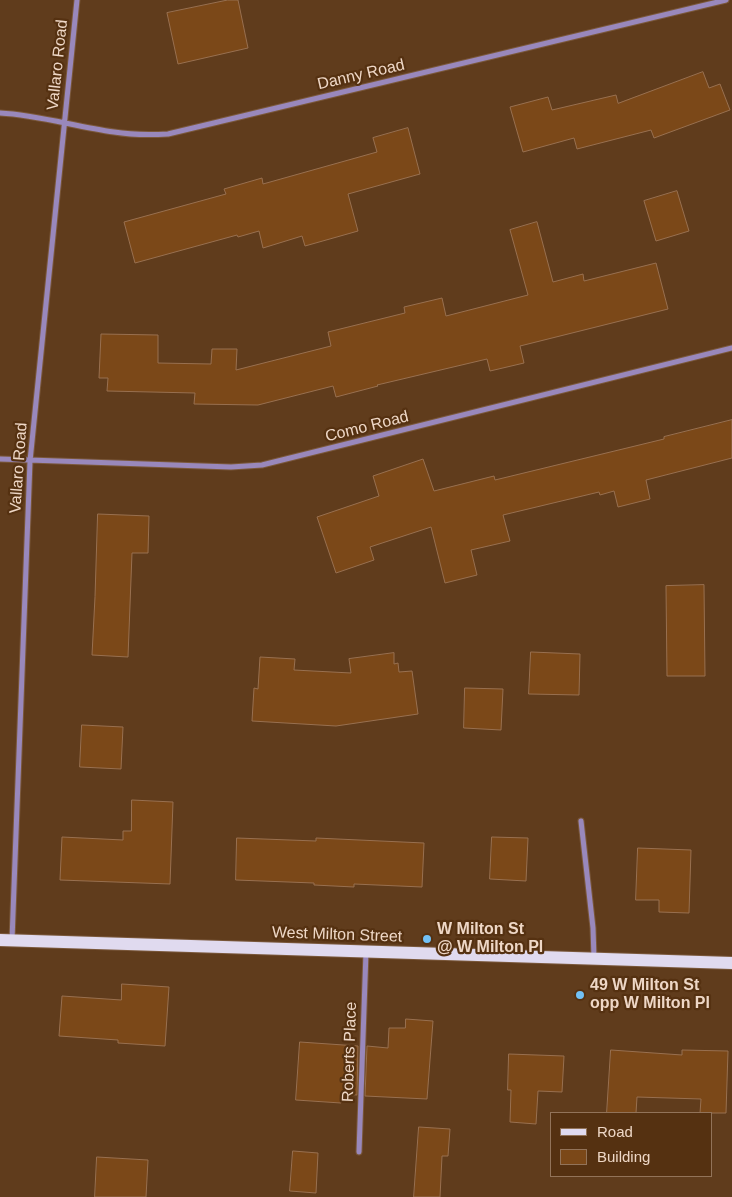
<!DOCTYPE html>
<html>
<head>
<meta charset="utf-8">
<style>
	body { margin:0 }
	#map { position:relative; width:732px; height:1197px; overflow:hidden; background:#603c1c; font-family:Arial,sans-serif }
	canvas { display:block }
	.legend { position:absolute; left:550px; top:1112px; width:162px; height:65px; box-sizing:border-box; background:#553111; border:1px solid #927359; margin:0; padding:6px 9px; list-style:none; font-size:15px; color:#eed7c6 }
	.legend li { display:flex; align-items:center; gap:10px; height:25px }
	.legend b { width:25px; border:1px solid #927359 }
</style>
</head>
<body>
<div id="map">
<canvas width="732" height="1197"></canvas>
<ul class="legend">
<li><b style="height:6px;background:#e0daef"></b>Road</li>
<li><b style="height:14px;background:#7b4818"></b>Building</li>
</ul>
</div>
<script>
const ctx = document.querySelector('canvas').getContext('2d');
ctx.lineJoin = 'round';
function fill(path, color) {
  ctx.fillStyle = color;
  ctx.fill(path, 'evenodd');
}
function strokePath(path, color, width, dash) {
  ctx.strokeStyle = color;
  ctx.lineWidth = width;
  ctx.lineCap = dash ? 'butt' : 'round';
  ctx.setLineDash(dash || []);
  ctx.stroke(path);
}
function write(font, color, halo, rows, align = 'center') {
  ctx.font = font + ' Arial,sans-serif';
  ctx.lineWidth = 4.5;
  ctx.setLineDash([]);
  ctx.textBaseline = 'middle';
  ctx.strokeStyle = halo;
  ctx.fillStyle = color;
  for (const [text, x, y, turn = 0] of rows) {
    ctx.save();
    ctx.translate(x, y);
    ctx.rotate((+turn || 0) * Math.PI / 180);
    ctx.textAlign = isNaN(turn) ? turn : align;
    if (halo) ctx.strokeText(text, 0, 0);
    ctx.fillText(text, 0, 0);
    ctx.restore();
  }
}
const building = new Path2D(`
	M228,0H238L248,48L178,64L167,13Z
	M703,72L709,88L720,84L730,110L654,138L651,130L577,149L574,138L523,152L510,107L548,97L552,110L616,95L618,103Z
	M408,128L420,174L348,194L358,231L305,246L302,236L263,248L259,231L238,237L237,235L135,263L124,222L226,194L224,189L262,178L263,184L377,152L373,138Z
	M677,191L689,231L656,241L644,201Z
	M537,222L553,282L583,274L584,281L656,263L668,309L520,346L524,363L490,371L487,359L377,385L378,386L336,397L333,386L258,405L194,404L195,393L107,391L108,378H99L101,334L158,335V363L211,364L212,349H237L236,370L331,346L328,332L405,313L404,307L442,298L446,316L528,295L510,230Z
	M732,420V458L646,480L650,499L618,507L614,491L600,495L599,492L503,515L510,541L471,550L477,575L445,583L431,527L370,547L374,560L336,573L317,517L379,496L373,476L423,459L434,491L494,476L495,480L664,439V437Z
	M98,514L149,516L148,553H132L128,657L92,655L95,597Z
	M704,585L705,676H667L666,586Z
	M531,652L580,654L579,695L529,694Z
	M394,653V664L398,663L399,672L412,671L418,714L336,726L252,721L254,688L258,689L260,657L295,659L294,670L351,673L349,659Z
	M465,688L503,689L501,730L464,728Z
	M82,725L123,727L121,769L80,767Z
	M132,800L173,802L170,884L60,880L62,837L123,840V831H131Z
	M492,837L528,838L526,881L490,879Z
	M237,838L316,841V838L424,843L422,887L354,884V887L314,885V883L236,880Z
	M638,848L691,850L689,913L659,912V900H636Z
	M122,984L169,987L165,1046L118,1043V1040L59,1036L62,996L121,1000Z
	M406,1019L433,1021L427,1099L365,1096L367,1046L388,1048L389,1028H405Z
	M300,1042L358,1046L357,1095L341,1094V1103L296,1100Z
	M611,1050L682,1055V1050L728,1051L726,1113H700L701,1099L637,1097L636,1113H607Z
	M509,1054L564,1056L562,1092L538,1091L536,1124L510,1122L511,1090H508Z
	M419,1127L450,1129L448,1156H442L440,1197H414Z
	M293,1151L318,1153L316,1193L290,1191Z
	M97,1157L148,1160L146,1197H95Z`);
const street = new Path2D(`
	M0,113C39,115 76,127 114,132C132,135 149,135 168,134L726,0
	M0,459L231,467L262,465L732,348
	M581,821L593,928L594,958
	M12,940L30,461L77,0
	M359,1152L366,952`);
const primary = new Path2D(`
	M0,940L732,963`);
const markers = [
	[427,939,5,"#72c1f5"],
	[580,995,5,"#72c1f5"]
];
const streetNames = [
	["Vallaro Road",58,65,-84],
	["Danny Road",361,75,-13],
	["Como Road",367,427,-14],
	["Vallaro Road",19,468,-86],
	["West Milton Street",337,935,2],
	["Roberts Place",350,1052,-88]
];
const poiNames = [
	["W Milton St",437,930],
	["@ W Milton Pl",437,948],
	["49 W Milton St",590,986],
	["opp W Milton Pl",590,1004]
];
fill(building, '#7b4818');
strokePath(building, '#987050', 1);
strokePath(street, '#7a583b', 7);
strokePath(primary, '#7a583b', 14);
strokePath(street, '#9988bc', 5);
strokePath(primary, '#e0daef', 12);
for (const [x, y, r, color] of markers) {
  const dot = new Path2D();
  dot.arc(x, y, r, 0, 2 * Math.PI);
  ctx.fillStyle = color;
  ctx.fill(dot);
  strokePath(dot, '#553111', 2);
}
write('16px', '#eed7c6', '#553111', streetNames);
write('bold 16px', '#eed7c6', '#553111', poiNames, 'left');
</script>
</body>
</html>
